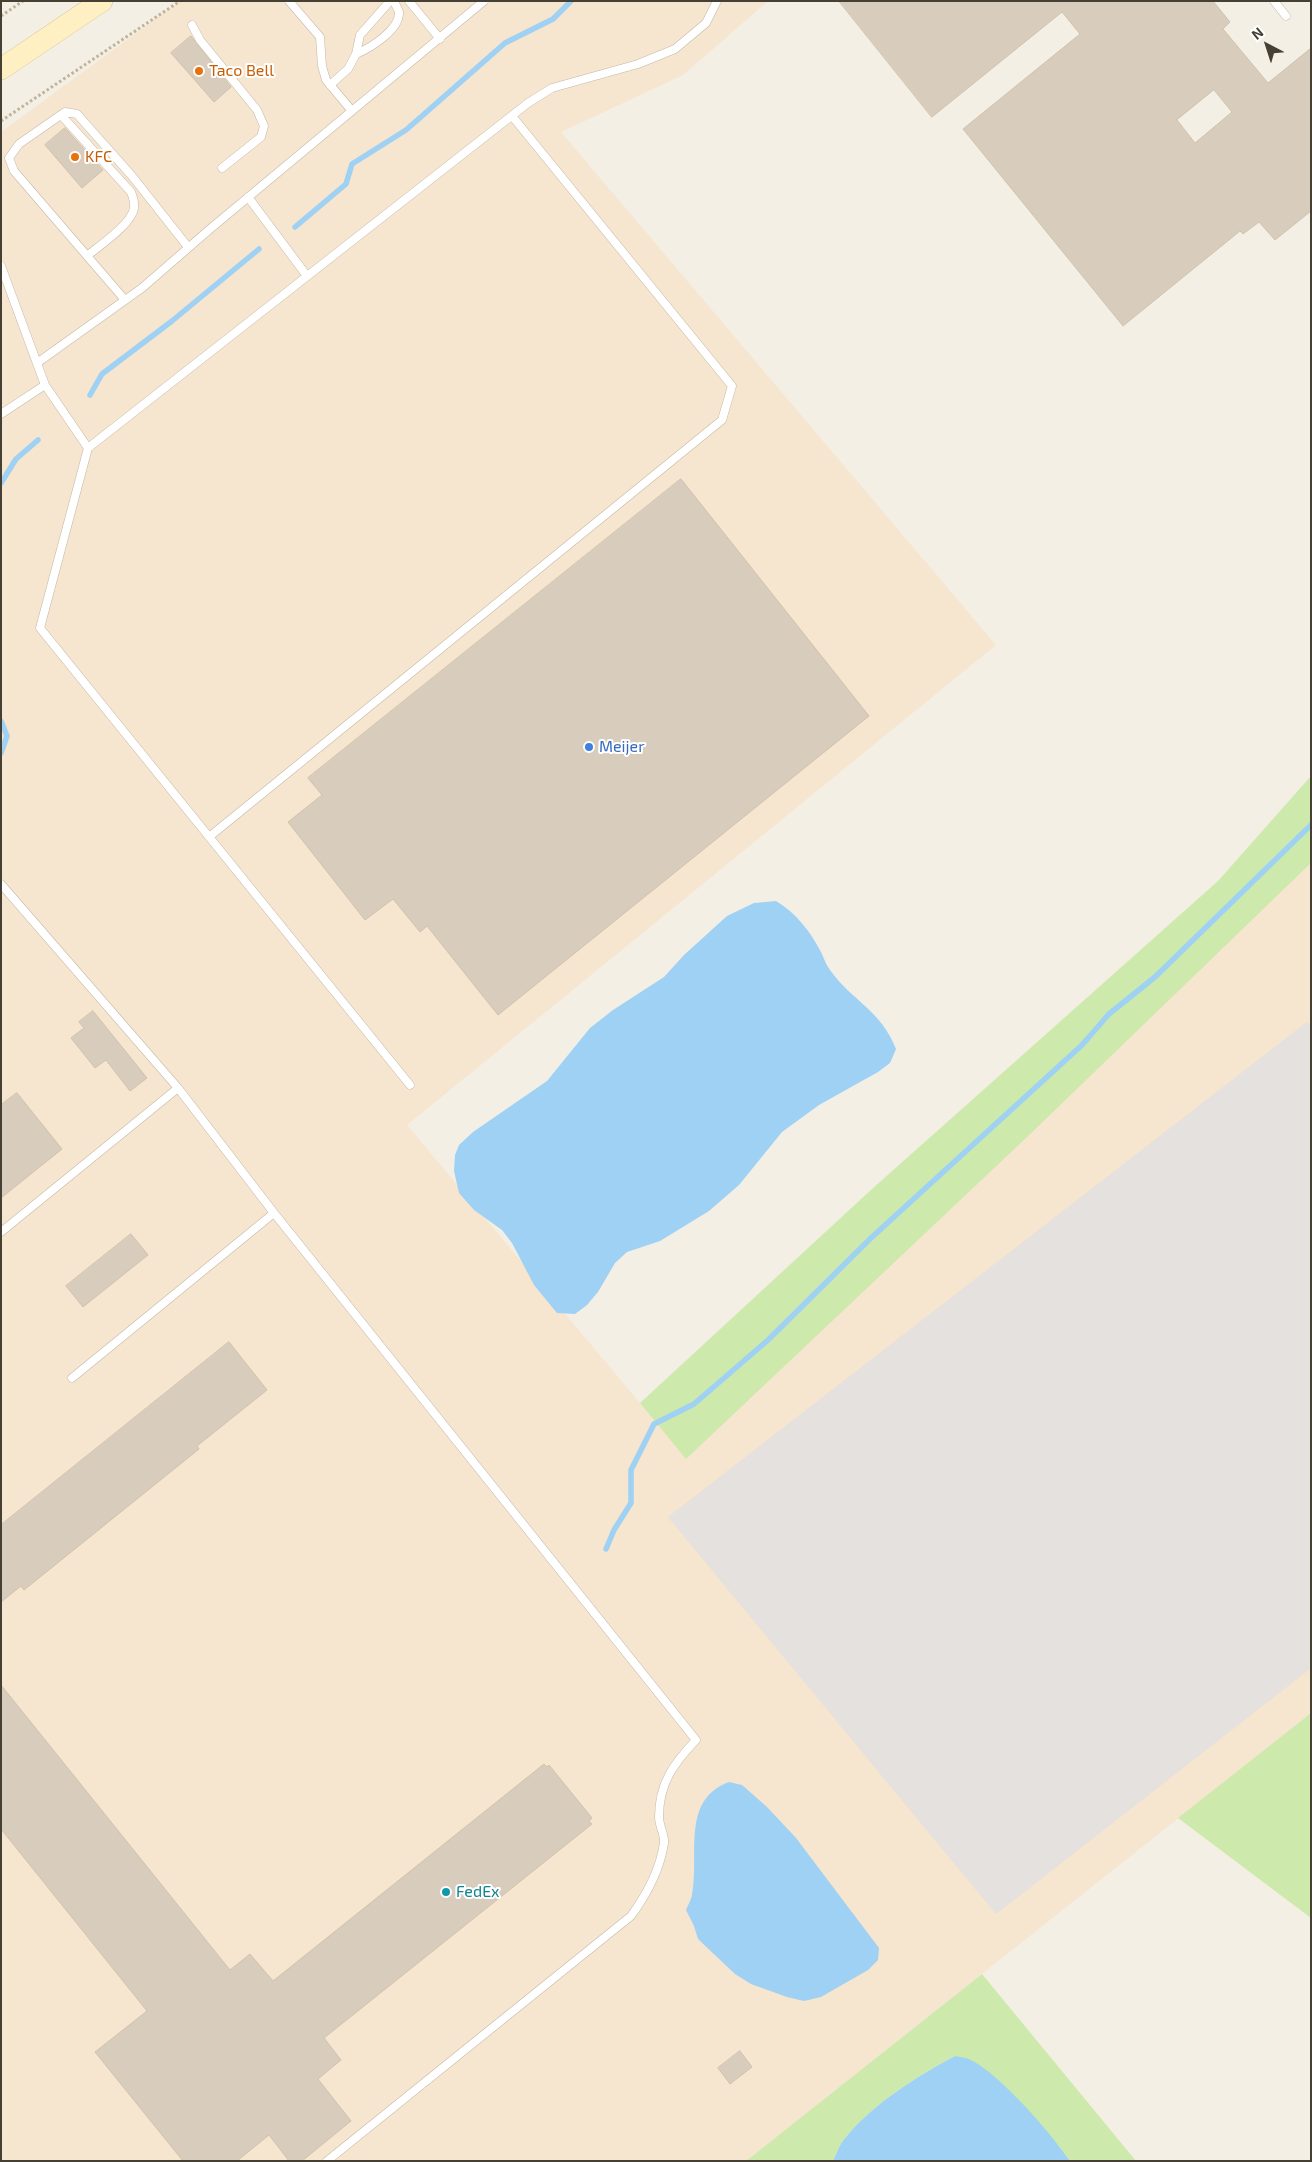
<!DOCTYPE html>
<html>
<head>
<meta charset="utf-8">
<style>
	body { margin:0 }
	#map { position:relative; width:1312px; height:2162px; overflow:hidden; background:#f3efe5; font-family:"Exo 2",sans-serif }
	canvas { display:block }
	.frame { position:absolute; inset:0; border:2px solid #463f34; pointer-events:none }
	.north { position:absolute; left:1242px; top:20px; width:50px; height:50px; -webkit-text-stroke:4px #fff; paint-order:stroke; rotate:320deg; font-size:14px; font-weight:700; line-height:20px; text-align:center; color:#463f34 }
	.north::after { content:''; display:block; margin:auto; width:18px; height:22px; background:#463f34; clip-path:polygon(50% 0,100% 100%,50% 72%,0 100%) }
</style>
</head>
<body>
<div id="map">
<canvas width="1312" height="2162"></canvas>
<div class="frame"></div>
<div class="north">N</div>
</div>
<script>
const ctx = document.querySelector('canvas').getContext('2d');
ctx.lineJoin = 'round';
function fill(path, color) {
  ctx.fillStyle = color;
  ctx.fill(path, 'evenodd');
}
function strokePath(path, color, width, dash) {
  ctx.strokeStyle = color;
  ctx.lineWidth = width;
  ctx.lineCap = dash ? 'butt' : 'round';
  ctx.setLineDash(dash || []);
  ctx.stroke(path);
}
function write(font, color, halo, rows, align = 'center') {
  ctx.font = font + ' "Exo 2",sans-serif';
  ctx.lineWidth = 4;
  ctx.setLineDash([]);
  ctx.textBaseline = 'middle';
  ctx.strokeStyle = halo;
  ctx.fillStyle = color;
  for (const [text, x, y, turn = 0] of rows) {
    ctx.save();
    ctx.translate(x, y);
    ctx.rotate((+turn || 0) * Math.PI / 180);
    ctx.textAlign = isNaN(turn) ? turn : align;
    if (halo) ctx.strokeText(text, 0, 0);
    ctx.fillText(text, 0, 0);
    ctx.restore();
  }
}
const commercial = new Path2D(`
	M180,1H768L683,75L561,132L996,645L407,1125L686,1458L1311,863V1713L746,2161H1V132Z`);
const green = new Path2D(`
	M1311,776V863L1027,1137L686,1459L640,1403L872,1189L1218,881Z
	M1311,1713V1918L1178,1818Z
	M982,1974L1136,2161H1070L1058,2145L955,2056C916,2077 874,2103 846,2137C840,2143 837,2153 833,2161H746Z`);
const parking = new Path2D(`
	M1307,1022L1311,1026V1668L996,1914L668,1517Z`);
const water = new Path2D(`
	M776,901C796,913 810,931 821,952C824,958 826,965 830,970C852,1001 881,1010 896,1049L890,1063L878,1072L819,1105L782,1132L739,1185L709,1211L660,1241L627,1252L615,1263L598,1292L587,1305L575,1314L557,1313L534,1285L512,1243L502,1230L474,1210L459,1193L454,1171L455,1155L459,1145L473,1132L547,1081L590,1028L613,1010L664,977L684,955L727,916L754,903Z
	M729,1782L742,1785L767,1807L796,1838L879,1948L878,1960L868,1970L821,1997L804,2001L787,1997L751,1984L735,1974L698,1939L694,1926L686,1910C688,1905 691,1900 692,1895C700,1856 680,1800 729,1782Z
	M955,2056C960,2057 968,2058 973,2061C1004,2079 1049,2131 1070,2161H833C837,2153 840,2143 846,2137C874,2103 916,2077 955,2056Z`);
const stream = new Path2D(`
	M295,227L346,184L352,164L406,130L505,43L553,19L571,1
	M90,395L102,374L172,321L259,249
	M1,483L16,459L38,440
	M1,721L7,736L1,753
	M606,1549L614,1530L631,1503V1470L654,1424L694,1404L768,1340L871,1238L1082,1045L1109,1014L1155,977L1311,825`);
const building = new Path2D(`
	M839,1H1213L1230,22L1223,29L1268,83L1311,48V211L1275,240L1259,222L1243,234L1240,231L1123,326L963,129L1080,34L1062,12L932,117ZM1214,90L1232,112L1195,143L1177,120Z
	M191,36L231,87L214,102L171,53Z
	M65,128L103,170L82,188L45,145Z
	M681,479L869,716L498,1015L427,926L420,932L393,899L365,920L288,822L322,795L308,778Z
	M93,1011L147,1078L130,1091L106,1060L95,1068L71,1038L84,1028L79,1022Z
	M17,1093L62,1149L1,1198V1105Z
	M131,1234L148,1255L83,1307L66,1286Z
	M229,1342L267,1390L197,1446L199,1449L24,1590L21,1586L1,1602V1525Z
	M1,1685L230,1970L250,1954L273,1981L544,1764L547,1767L549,1765L592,1818L589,1821L592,1824L324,2038L341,2060L318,2079L351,2121L302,2161H289L269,2135L237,2161H183L95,2052L147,2011L1,1829Z
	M740,2051L752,2067L730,2084L718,2068Z`);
const path = new Path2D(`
	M1,16L23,1
	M1,121L180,1`);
const service = new Path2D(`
	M289,1L320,37L322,66L326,80L352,111
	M409,1L440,39
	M1274,1L1286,16
	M192,25L200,40L257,110L264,126L261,137L222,168
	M356,54C370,48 400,30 399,12C398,9 395,4 394,1
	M330,85L348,69L356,54L360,35L390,1
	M61,115L131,192C133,197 135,202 134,208C132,224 99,246 87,256
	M248,197L307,276
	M1,266L45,385L88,448L40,628L410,1085
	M125,300L14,171L9,158L19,144L65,112L77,114L132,176L188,247
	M37,363L142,288L210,229L484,1
	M1,414L45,385
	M88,448L528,103L552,88L638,64L675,49L706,23L717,1
	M209,837L722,420L732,386L512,116
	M1,884L178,1088L274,1213L696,1740C674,1763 659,1783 659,1817C659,1826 665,1835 664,1843C660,1871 647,1894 631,1916L327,2161
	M1,1232L178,1088
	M72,1378L274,1213`);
const secondary = new Path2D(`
	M1,69L102,1`);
const markers = [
	[199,71,5,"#e8710a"],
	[75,157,5,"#e8710a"],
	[589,747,5,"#3f7fe0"],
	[446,1892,5,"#0f9aa8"]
];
const foodNames = [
	["Taco Bell",209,71],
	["KFC",85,157]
];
const shopNames = [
	["Meijer",599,747]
];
const cultureNames = [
	["FedEx",456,1892]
];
fill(commercial, '#f6e5cf');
fill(green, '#cee9ac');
fill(parking, '#e4e1de');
fill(water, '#9ed1f3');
strokePath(stream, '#9ed1f3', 5.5);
fill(building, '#d8cdbd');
strokePath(building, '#d0c2ad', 1);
strokePath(service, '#c2b9aa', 9);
strokePath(secondary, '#d8c595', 22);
strokePath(path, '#c1b298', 3, [2.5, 2.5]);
strokePath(service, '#fff', 8);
strokePath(secondary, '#fff0c3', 21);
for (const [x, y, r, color] of markers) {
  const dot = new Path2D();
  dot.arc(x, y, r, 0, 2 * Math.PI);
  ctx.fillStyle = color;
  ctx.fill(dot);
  strokePath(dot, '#fff', 2);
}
write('16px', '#c56008', '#fff', foodNames, 'left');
write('16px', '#366cbe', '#fff', shopNames, 'left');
write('16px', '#0d838f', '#fff', cultureNames, 'left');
</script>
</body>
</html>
